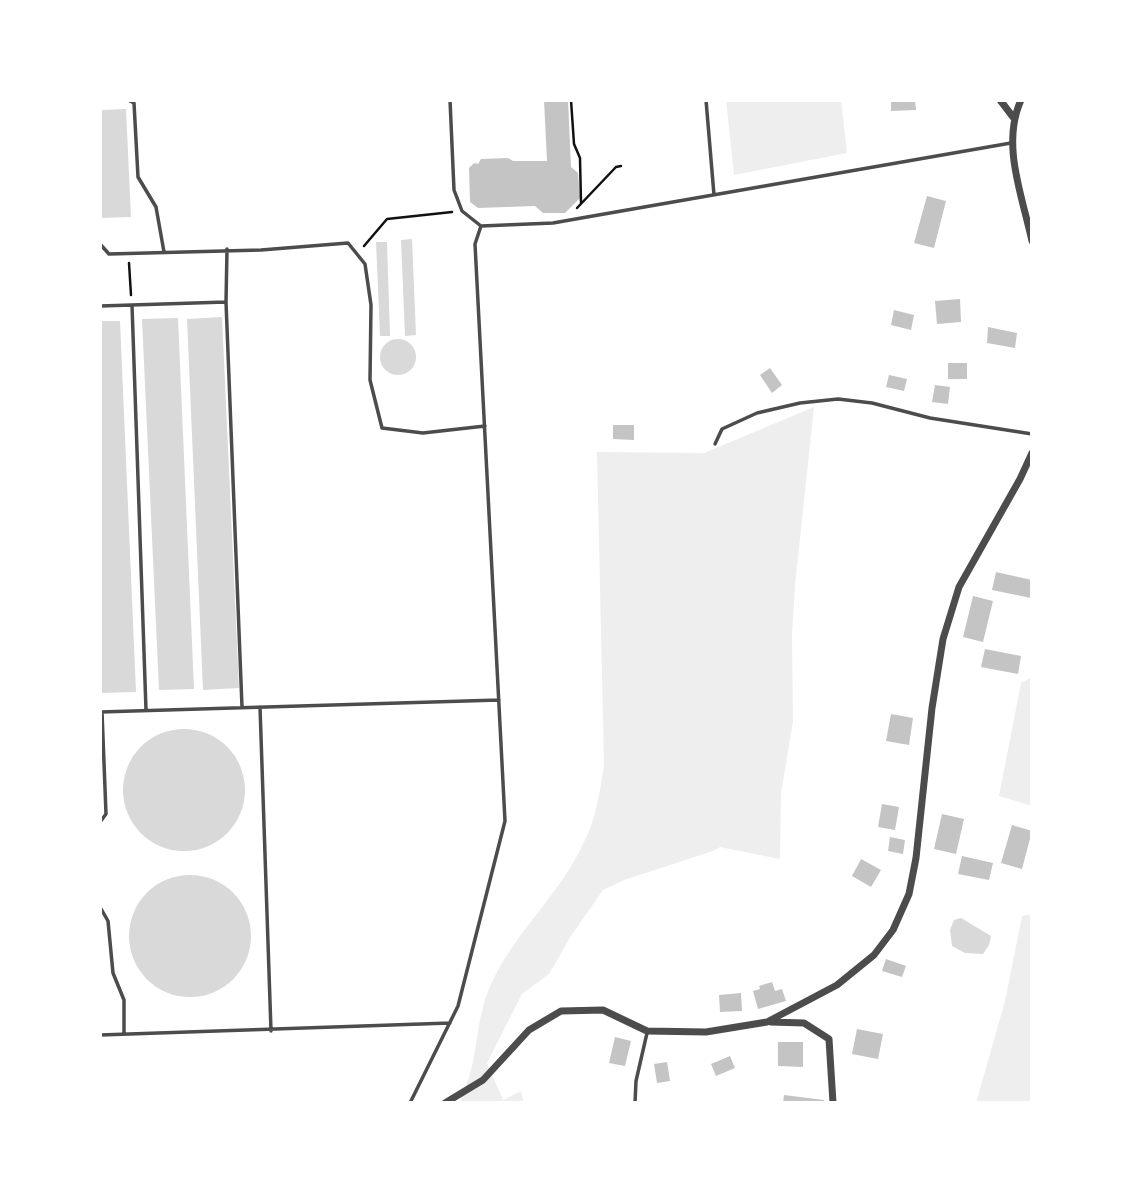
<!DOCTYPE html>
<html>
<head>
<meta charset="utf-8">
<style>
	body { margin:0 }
	#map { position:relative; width:1132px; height:1203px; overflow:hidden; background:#fff; font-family:Raleway,sans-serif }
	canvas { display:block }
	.frame { position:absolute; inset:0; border:102px solid #fff; pointer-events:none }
</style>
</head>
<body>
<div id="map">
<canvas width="1132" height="1203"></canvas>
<div class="frame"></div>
</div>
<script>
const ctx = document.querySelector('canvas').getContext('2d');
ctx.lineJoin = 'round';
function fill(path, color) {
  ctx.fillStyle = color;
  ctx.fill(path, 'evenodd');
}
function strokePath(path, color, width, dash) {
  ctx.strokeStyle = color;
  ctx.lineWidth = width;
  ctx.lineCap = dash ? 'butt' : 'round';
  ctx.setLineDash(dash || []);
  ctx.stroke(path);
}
const green = new Path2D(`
	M726,100H841L847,153L734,175Z
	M814,407L795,585L792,635L793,722L781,793L780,859L720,847L713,851L624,880L603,890L571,936L549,974L522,994L487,1063L503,1100L521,1091L524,1103H460C464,1090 470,1076 473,1062C479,1032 479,1009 493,980C517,930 561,893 584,842C596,818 600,792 604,765L597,452L704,453Z
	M1032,677V806L999,796L1021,683Z
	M1032,914V1103H976L1005,1001L1022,916Z`);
const water = new Path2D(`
	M126,109L131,217L100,218V110Z
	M412,239L416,335L405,336L401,240Z
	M376,242H387L390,336H380Z
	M222,317L239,688L203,690L187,319Z
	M178,318L194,689L159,690L142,319Z
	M100,321H120L136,692L101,693Z
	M380 357a18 18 0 1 1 36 0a18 18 0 1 1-36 0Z
	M123 790a61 61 0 1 1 122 0a61 61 0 1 1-122 0Z
	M129 936a61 61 0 1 1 122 0a61 61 0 1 1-122 0Z
	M961,918L991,936L989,945L983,954L965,953L952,946L950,930L954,920Z`);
const building = new Path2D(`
	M544,100H568L571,167L578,173L580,198L565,213H543L535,206L478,208L470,202L469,168L474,163L478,164L481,159L508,158L513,161H547Z
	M891,100H915L916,110L891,111Z
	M927,196L946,201L934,248L914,243Z
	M960,299L961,322L937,324L935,301Z
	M894,310L914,315L911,330L891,325Z
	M988,327L1017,333L1015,348L987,343Z
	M948,363H967V379H948Z
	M770,368L782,385L772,393L760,375Z
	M889,375L907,379L904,391L886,387Z
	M935,385L950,387L948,404L932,402Z
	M613,425H634V440L613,439Z
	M996,572L1032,580L1031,598L992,590Z
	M973,596L993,601L983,642L963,637Z
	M985,649L1021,656L1018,674L981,667Z
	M891,714L913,718L909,745L886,741Z
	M882,804L899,807L895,830L878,827Z
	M942,814L964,819L956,854L934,849Z
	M1012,825L1032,831L1022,869L1001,863Z
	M890,837L905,840L903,854L888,851Z
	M962,856L993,863L989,880L958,874Z
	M861,859L881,870L871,887L852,876Z
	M886,959L906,966L902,977L882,971Z
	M772,982L775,991L782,989L786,1001L758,1009L753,991L760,989L759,986Z
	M741,993L742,1011L720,1012L719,995Z
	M857,1029L883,1034L878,1059L852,1054Z
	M615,1037L631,1041L625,1066L609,1063Z
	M778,1042H803V1067L778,1066Z
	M730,1056L735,1068L716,1076L711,1064Z
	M667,1062L670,1081L657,1083L654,1064Z
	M784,1095L824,1100V1103H783Z`);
const path = new Path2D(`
	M571,100L574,144L580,158L581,203
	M577,208L616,167L621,166
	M364,246L387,219L452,212
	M129,263L131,295`);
const service = new Path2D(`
	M128,100L134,103L138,177L156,207L164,252
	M450,100L454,190L462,211L481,226
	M706,100L714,195
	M100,244L109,254L261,250L348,243L365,264L371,305L370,380L382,428L423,433L485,426
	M226,302L242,707
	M132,305L146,710
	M100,306L226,302L227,249
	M715,444L722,429L757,413L800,403L838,399L872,403L930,418L1032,434
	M260,707L271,1031
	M100,712L499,700
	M100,822L106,814L102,712
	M100,907L108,921L113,973L124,1000V1034
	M100,1035L450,1023
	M410,1103L458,1006L505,821L475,244L481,226L553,223L587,217L1011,143
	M635,1103L636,1081L647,1033`);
const minor = new Path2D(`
	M1000,100L1013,117
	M1021,100C1001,144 1022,195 1032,241
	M771,1022L804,1023L829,1039L833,1103
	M445,1103L483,1080L529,1030L561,1011L603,1010L647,1031L706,1032L767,1022L837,985L874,955L893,930L909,894L916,858L932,708L943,639L959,587L1020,479L1032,453`);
fill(green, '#eee');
fill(water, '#d9d9d9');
fill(building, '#c4c4c4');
strokePath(path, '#111', 2.5);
strokePath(service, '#4c4c4c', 3.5);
strokePath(minor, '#4c4c4c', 7);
</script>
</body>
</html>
